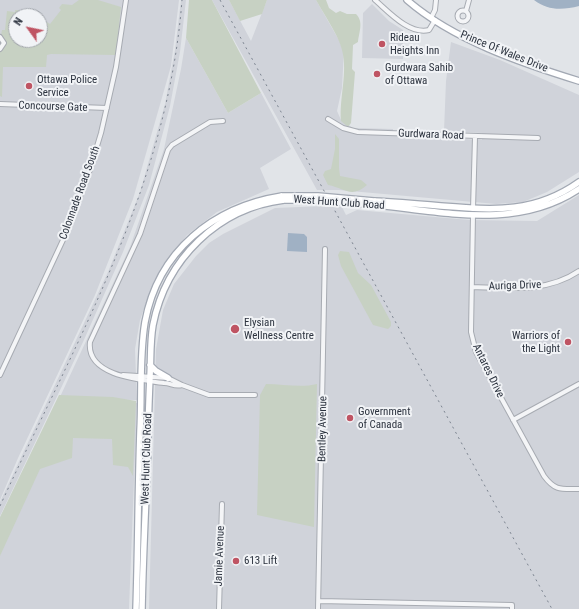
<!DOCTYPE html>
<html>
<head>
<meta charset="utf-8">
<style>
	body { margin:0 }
	#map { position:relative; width:579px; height:609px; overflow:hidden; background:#e1e4e8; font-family:"Roboto Condensed",sans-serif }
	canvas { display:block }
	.north { position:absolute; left:8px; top:8px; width:40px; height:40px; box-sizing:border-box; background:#f1f3f6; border:1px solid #a2a6ac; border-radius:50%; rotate:303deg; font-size:11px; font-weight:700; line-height:16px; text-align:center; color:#2b323e }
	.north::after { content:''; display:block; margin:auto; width:14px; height:18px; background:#bf5463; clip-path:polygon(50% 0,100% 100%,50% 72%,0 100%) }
</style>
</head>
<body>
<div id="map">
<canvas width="579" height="609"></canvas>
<div class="north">N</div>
</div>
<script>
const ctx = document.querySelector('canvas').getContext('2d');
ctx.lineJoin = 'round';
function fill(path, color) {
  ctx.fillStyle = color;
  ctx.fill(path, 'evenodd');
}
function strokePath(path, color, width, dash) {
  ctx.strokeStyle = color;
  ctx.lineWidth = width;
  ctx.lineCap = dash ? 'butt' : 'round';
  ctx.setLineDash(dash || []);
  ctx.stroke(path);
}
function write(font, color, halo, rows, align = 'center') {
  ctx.font = font + ' "Roboto Condensed",sans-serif';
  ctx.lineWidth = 4;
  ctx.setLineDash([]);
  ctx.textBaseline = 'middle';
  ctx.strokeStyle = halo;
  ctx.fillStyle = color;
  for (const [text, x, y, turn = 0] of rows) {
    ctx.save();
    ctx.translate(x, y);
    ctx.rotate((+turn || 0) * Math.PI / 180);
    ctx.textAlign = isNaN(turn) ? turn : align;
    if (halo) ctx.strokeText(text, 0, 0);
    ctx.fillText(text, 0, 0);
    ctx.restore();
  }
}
const built = new Path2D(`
	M0,0H179L171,66L133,199L95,295L18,458L0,500ZM16,16H40V40H16Z
	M181,0H186L180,52L170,106L149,185L123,252L83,342L0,516V502L108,272L140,192L165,104L175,50Z
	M212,0H229L251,41L267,0H316L344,49L342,88L337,111L341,120L353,128L393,129V135L482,140V133L444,131L446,81L451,42L500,60L579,95V172L547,192L523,202L496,204L339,190H317Z
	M372,4L389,21L403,30V59L362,58L363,13Z
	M186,38L228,113L261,93L291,149L260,168L269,189L217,212L187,235L163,265L154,281L140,320L135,349L137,400L59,399L130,247L164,149L181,69Z
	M579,195V609H149L156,349L163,310L174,284L196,256L209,243L223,234L275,208L325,206L342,207L346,215L357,210L469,220L537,221Z
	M59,400L137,403L129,609H0V555Z`);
const green = new Path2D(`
	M79,0H98L121,7L116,55L51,54L47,55L46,67H3L2,97L0,96V51L6,44L5,40L1,35L2,30H5L7,11L15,12V10H19L18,16H16V40H40V30L47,22L50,24L61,10L59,8L62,4L72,5Z
	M189,0H212L261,93L228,113L186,38Z
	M229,0H267L262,14L240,21Z
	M316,0H326L329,8L336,13L340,11L347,14H356C364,22 359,32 358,42L353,45L352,69L355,72L351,123L348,127L341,121C339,98 348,73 342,50C339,36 323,13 316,0Z
	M335,134L339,139V168L340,176L361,180L367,185C351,199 345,188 328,185L323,175L325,171L331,169L335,149Z
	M340,251L349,252L358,273L371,285L391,322V326L388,329L373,325L341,266L338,255Z
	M266,384C283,384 301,388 317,384L314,527L257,515L260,395Z
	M59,395L113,397L136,401L133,476L128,467L113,465L112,439L73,438L72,458L40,469L0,556V517Z`);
const water = new Path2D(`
	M534,0H579V6C563,10 548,11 534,0Z
	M288,233L304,234L307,237V252L287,251Z`);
const minor = new Path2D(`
	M375,0C388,11 409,35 429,30L435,20
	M457.5 16a5.5 5.5 0 1 1 11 0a5.5 5.5 0 1 1-11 0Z
	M466,11L469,0
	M431,18L435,10L436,0
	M0,37L4,43L0,49
	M0,104L107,108
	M328,119L343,128L358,132L538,138
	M473,209L475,137
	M473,215L471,332L476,352L544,476C555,491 561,489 579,489
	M472,287C508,288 547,293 579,271
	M0,375L63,240L88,176L101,133L116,67L126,0
	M123,375L168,378L182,385L209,395H255
	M182,385C174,387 171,383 164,383C140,380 86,376 90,342L140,234L168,150L172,145L210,122L223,121
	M513,420L579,384
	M319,601L512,605V609
	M219,609L222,504
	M318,609L325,249`);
const major = new Path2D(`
	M407,0C453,40 521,63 579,81
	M374,201C397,202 419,204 441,206C493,210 534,214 579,182
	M377,205C445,212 518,230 579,189
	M150,365L156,371L168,378
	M136,609C138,550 138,490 140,431C142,395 139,358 145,322C158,251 213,207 282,196
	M142,609C143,554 146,500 148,446C148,422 149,399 150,376C151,359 150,342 153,325C166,259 218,208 284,200`);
const rail = new Path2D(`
	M220,0L552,609
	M0,506C76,341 168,185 182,0`);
const majorBridge = new Path2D(`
	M282,196H318L374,201
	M284,200H312L377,205`);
const markers = [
	[382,44,4,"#bf5463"],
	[377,74,4,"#bf5463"],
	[29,86,4,"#bf5463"],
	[235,329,5,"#bf5463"],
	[568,342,4,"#bf5463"],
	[350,418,4,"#bf5463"],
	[236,561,4,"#bf5463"]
];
const poiNames = [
	["Rideau",390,38],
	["Heights Inn",390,51],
	["Gurdwara Sahib",385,68],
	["of Ottawa",385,81],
	["Ottawa Police",37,80],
	["Service",37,93],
	["Elysian",244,323],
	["Wellness Centre",244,336],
	["Warriors of",560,336,"right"],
	["the Light",560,349,"right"],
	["Government",358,412],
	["of Canada",358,425],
	["613 Lift",244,561]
];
const streetNames = [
	["Prince Of Wales Drive",504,52,22],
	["Concourse Gate",53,107,2],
	["Gurdwara Road",431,135,2],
	["Colonnade Road South",80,193,-70],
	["West Hunt Club Road",339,203,4],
	["Auriga Drive",515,286,-2],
	["Antares Drive",488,371,64],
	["Bentley Avenue",323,429,-89],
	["West Hunt Club Road",147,459,-88],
	["Jamie Avenue",220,556,-88]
];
fill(built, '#d0d3da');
fill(green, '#c7d1c3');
fill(water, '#a0b1c4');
strokePath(minor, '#a7abb2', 6);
strokePath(major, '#a2a8b3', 8);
strokePath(minor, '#f4f5f7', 4);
strokePath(major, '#fff', 5.5);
strokePath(rail, '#7c8490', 1, [2, 4]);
strokePath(majorBridge, '#a2a8b3', 8, []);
strokePath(majorBridge, '#fff', 5.5);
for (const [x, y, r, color] of markers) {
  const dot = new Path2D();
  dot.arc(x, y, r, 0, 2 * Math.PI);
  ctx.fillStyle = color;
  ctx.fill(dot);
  strokePath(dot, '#f1f3f6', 1.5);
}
write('11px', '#2b323e', '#f1f3f6', poiNames, 'left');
write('11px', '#2b323e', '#f1f3f6', streetNames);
</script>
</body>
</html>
